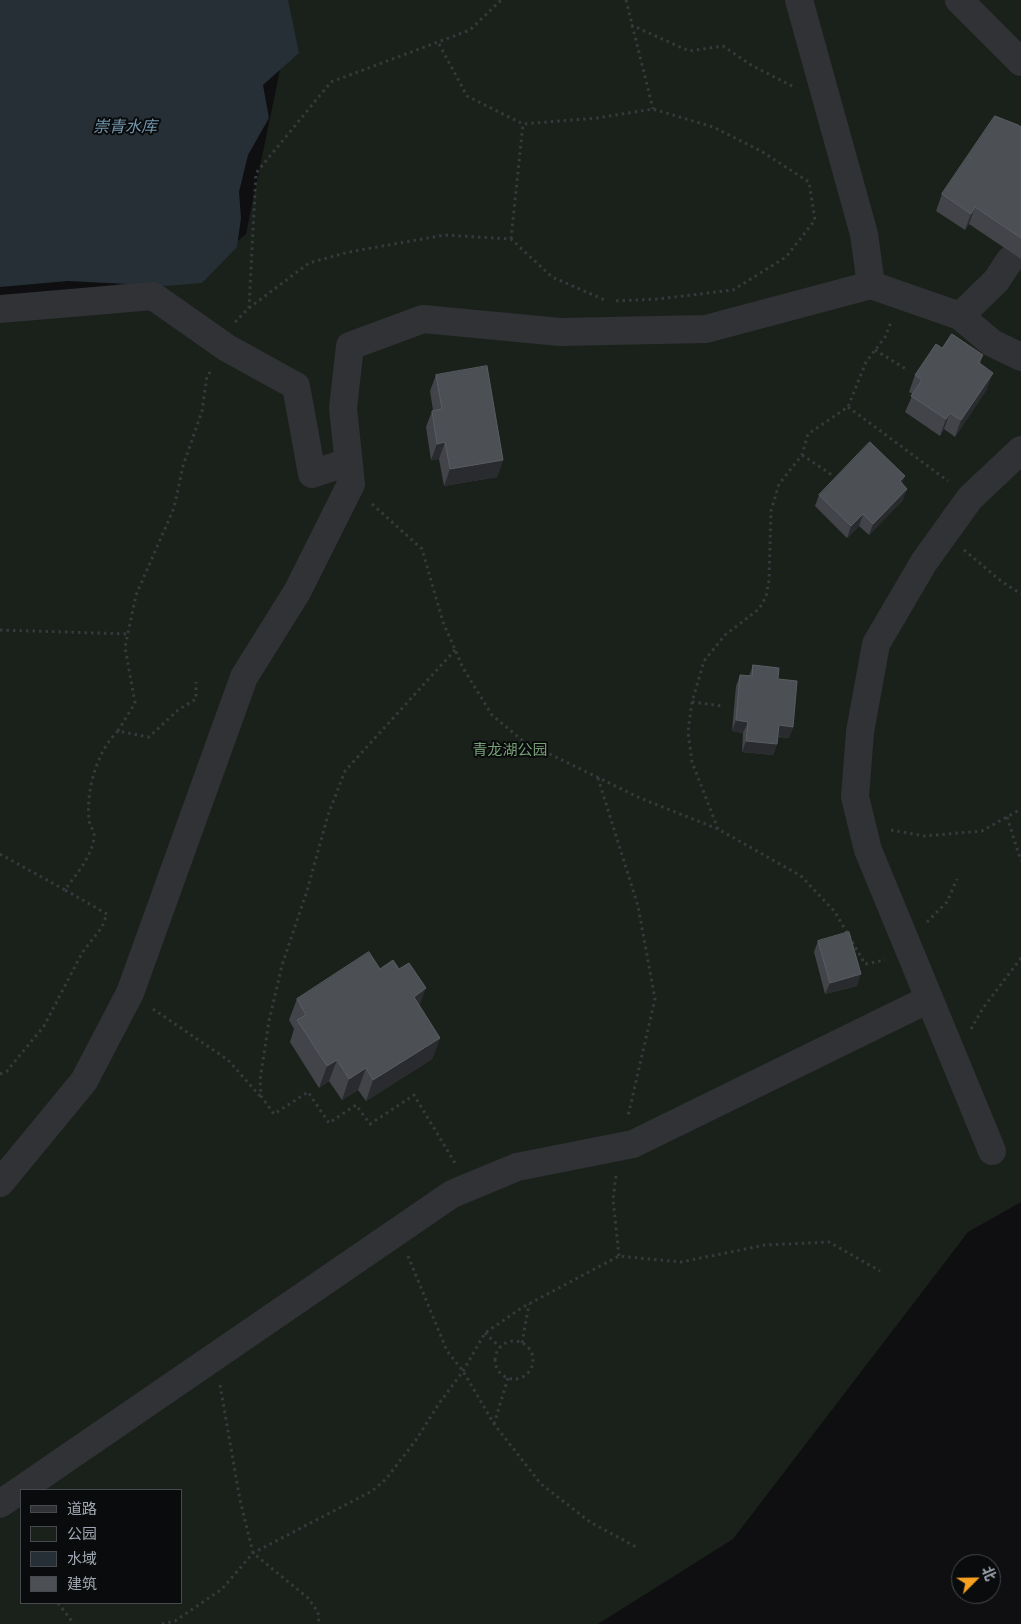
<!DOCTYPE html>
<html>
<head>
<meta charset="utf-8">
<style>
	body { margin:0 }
	#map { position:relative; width:1021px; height:1624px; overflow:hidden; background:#0f0f11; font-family:Poppins,"Noto Sans SC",sans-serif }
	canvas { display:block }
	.legend { position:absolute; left:20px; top:1489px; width:162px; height:115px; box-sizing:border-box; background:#0a0b0c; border:1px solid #46494e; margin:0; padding:6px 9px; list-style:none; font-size:15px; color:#a0a7b2 }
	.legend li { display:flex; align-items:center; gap:10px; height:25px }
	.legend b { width:25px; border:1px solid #46494e }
	.north { position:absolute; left:951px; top:1554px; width:50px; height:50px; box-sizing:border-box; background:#0a0b0c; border:1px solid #46494e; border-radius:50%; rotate:67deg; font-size:14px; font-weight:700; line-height:20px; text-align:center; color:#a0a7b2 }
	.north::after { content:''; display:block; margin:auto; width:18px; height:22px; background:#f8a120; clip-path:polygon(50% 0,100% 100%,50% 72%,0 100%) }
</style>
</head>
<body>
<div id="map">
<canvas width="1021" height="1624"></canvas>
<ul class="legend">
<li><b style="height:6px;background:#303236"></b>道路</li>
<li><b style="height:14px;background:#1a211a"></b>公园</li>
<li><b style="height:14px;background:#262f35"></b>水域</li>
<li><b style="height:14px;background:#4c4f54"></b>建筑</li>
</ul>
<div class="north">北</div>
</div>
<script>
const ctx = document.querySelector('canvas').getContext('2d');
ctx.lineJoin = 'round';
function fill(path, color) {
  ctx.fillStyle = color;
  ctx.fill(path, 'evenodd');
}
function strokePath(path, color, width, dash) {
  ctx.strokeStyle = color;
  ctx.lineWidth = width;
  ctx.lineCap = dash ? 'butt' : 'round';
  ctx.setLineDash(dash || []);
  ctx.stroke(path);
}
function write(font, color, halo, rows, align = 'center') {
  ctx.font = font + ' Poppins,"Noto Sans SC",sans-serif';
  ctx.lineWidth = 4;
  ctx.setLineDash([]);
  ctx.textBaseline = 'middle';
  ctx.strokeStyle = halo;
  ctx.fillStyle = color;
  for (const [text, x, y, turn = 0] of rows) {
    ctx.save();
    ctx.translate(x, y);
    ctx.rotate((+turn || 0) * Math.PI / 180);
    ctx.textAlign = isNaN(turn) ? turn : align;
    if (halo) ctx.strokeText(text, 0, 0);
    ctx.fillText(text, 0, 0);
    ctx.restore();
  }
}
const green = new Path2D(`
	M282,0H1021V1202L968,1232L733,1539L598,1624H0V301L13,296L196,276L246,234L286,41ZM21,1490H181V1603H21Z`);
const water = new Path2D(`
	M0,0H288L299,53L263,85L269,118L248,155L239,192L241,218L237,247L202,283L166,286L68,281L0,287Z`);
const path = new Path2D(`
	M626,0L653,109
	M631,25L689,51L723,46L751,65L794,87
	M439,44L467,96L523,124L597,118L653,109L713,127L761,151L809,182L815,220L786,257L733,290L658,299L613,301
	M511,239L523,124
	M249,308L309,263L349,252L445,235L511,239L552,277L607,301
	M235,322L249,308L256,173L331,82L470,30L501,0
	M875,350L906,369
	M848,407L948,481
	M802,455L832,475
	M372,504L422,549L443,622L463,668L492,715L523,741L640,798L718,829L801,876L835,912L865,964L885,960
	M964,550L1001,581L1021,594
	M0,630L128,634
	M455,650L345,771L328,815L307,891L282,965L269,1021L260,1080L261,1096L274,1114L308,1092L329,1123L356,1105L370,1124L414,1095L455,1163
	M692,702L722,706
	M118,731L135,703L125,647L136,595L174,508L183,466L202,411L207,376L211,371
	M598,778L638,906L655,999L628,1116
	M1007,817L1021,861
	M718,829L692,762L688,732L692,702L704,661L725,635L759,609L766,597L769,580L771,511L779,484L802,455L808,434L848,407L866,362L885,337L891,322
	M891,830L924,836L982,831L1021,809
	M0,854L65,890
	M927,922L947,902L957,879
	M153,1009L228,1060L260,1096
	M971,1029L983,1008L1021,958
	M0,1074L7,1071L44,1026L82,953L102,927L107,914L65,890C76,874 92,857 94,837C95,831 89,826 89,819C86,790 97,751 118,731L149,737L178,710L196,699V682
	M616,1176L613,1199L619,1256
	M408,1256L447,1351L463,1371L494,1424L541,1484L590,1522L638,1548
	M485,1333L500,1347
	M495 1360a19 19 0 1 1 38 0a19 19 0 1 1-38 0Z
	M522,1343L529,1304
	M220,1385L240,1500L253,1553L308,1598L318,1612L319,1624
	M494,1424L508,1378
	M58,1603L74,1624
	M162,1624L175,1621L222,1589L253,1553L372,1491L386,1479L416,1440L438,1405L463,1371L485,1333L523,1307L619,1256L681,1262L765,1245L829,1242L880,1271`);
const street = new Path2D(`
	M959,0L1021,62
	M871,285L960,316L992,343L1021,357
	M0,309L153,296L227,348L296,386L312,474L348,462
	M960,316L996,281L1010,260
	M992,1151L868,850L855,797L860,732L876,644L924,562L970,498L1021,450
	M0,1183L84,1081L130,993L244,677L297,592L351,484L343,408L350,346L423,319L560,332L706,329L871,285L864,234L799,0
	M0,1504L452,1194L517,1167L633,1144L929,999`);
const wall = new Path2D(`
	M1021,127V259L969,224L965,230L936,211L942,194Z
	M942,348L983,355L980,364L987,389L955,437L944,429L940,436L905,412L913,394L909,392L915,375Z
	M436,375L503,460L497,477L444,486L439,459L431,460L426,427L432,411L433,410L430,391Z
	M902,484L903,500L869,535L859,526L847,538L815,506L819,495Z
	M753,665L778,679L793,727L789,738L778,737L777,744L773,755L742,752L743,733L732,731L736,686L740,675L749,676Z
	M818,941L857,986L825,994L814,952Z
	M380,969L419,1006L440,1038L432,1059L366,1101L358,1090L342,1100L329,1081L319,1088L290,1042L294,1029L289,1020L297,999Z`);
const shadedWall = new Path2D(`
	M975,207L969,224L965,230L971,214Z
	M993,373L987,389L955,437L961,420Z
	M950,413L944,429L940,436L946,419Z
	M445,442L439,459L431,460L437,444Z
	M503,460L497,477L444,486L450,469Z
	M905,476L901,488L900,481Z
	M907,489L903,500L869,535L873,524Z
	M863,514L859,526L847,538L851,526Z
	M736,720L748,722L743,733L732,731Z
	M779,725L793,727L789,738L775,736Z
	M746,741L777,744L773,755L742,752Z
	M861,974L857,986L825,994L830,983Z
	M426,988L418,1010L414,997Z
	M440,1038L432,1059L366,1101L373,1080Z
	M337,1060L329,1081L319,1088L327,1066Z
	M366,1068L358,1090L342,1100L349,1079Z`);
const building = new Path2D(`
	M995,116L1018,125L1021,127V238L975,207L971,214L942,194Z
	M952,334L983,355L978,362L993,373L961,420L950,413L946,419L911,396L922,380L915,375L936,344L942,348Z
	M487,366L503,460L450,469L445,442L437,444L432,411L442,409L436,375Z
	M870,442L905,476L900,481L907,489L873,524L863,514L851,526L819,495Z
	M753,665L779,668L778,679L797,681L793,727L779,725L777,744L746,741L748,722L736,720L740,675L752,676Z
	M849,932L861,974L830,983L818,941Z
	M369,952L380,969L393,960L399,969L409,963L426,988L414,997L440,1038L373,1080L366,1068L349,1079L337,1060L327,1066L297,1020L306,1015L297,999Z`);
const parkNames = [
	["青龙湖公园",510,751]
];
const waterNames = [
	["崇青水库",125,128]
];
fill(green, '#1a211a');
fill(water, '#262f35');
strokePath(path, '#36393d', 3, [2.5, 4]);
strokePath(street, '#303236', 28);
fill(wall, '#424449');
fill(shadedWall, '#292b2e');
fill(building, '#4c4f54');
strokePath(building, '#595d63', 1);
write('15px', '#769f76', '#0a0b0c', parkNames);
write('italic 16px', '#7498b0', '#0a0b0c', waterNames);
</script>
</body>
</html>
